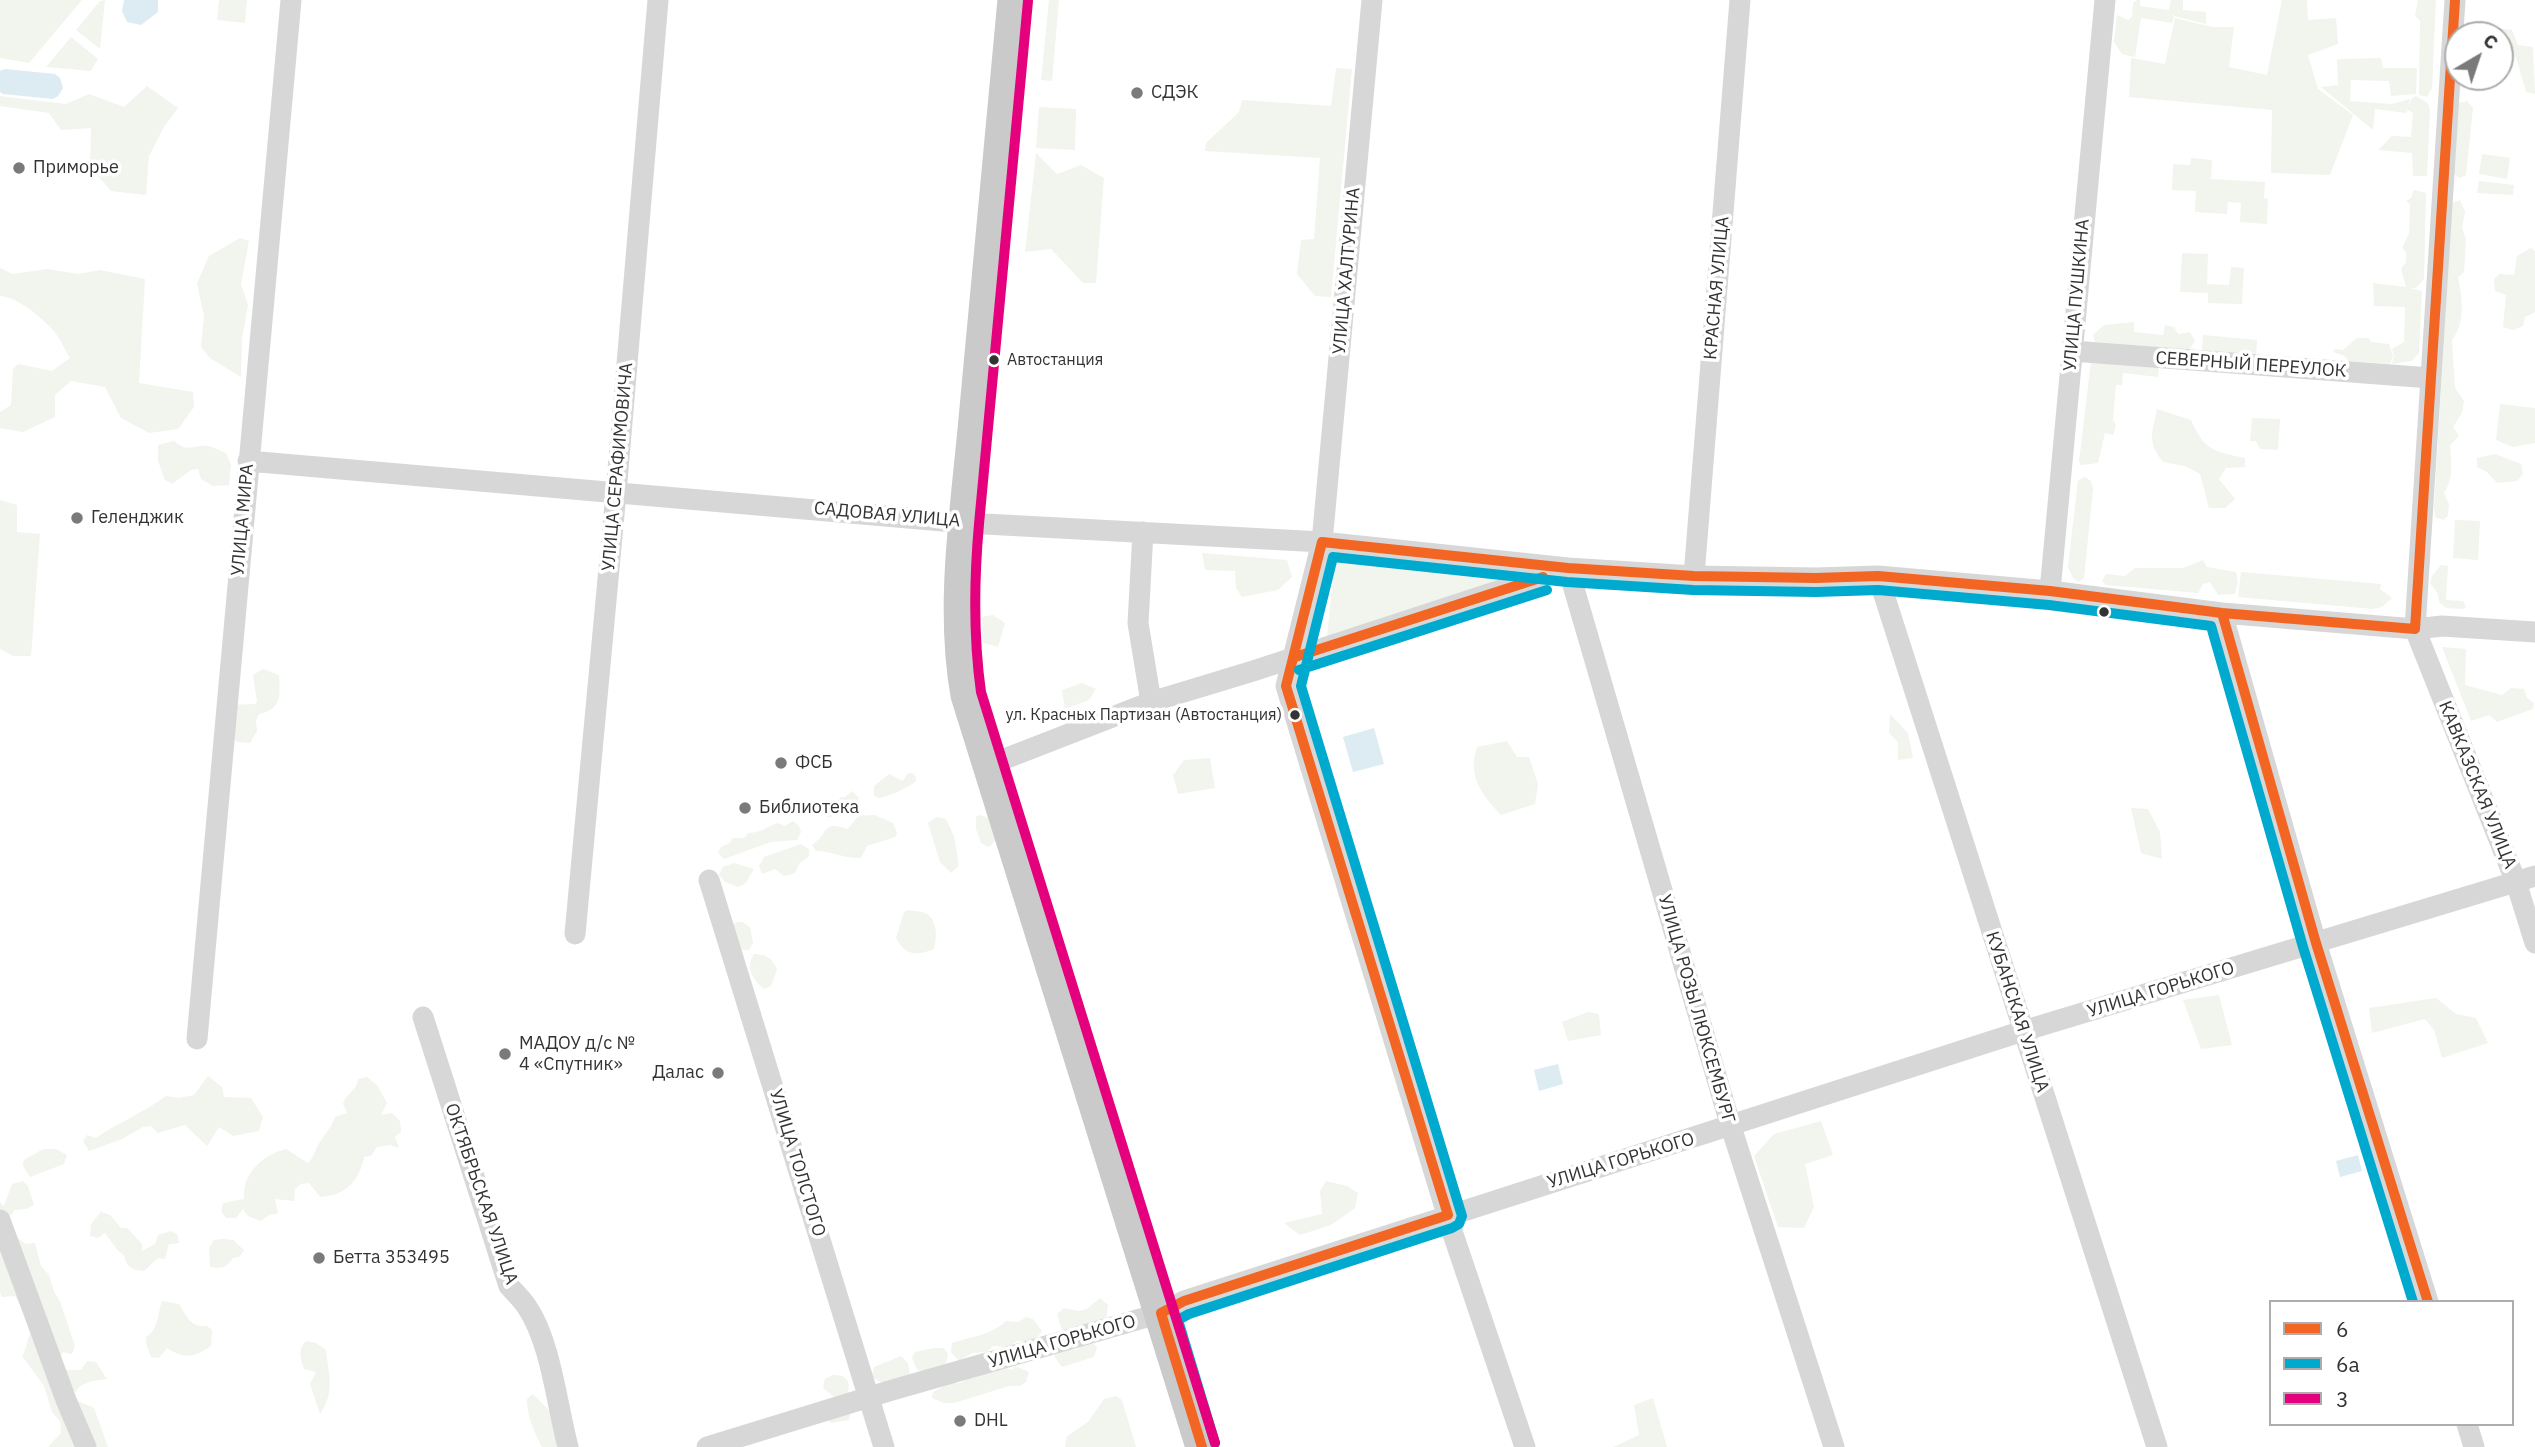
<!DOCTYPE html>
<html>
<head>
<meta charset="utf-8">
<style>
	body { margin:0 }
	#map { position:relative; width:2535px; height:1447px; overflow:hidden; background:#fff; font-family:"IBM Plex Sans",sans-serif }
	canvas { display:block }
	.legend { position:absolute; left:2269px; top:1300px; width:245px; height:126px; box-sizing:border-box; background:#fff; border:2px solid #adadad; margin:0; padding:9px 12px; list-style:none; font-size:21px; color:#333 }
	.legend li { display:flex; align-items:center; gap:14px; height:35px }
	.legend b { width:35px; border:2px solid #adadad }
	.north { position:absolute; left:2444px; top:21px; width:70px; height:70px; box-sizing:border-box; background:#fff; border:2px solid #adadad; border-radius:50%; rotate:39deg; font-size:19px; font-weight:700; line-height:28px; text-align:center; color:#333 }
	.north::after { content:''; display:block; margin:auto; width:24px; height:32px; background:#7a7a7a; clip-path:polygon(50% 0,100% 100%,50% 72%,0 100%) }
</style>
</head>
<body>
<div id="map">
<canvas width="2535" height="1447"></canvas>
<ul class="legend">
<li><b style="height:9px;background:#f26522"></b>6</li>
<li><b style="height:9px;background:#00a9ce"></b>6а</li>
<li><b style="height:9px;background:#e5007d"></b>3</li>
</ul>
<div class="north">С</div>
</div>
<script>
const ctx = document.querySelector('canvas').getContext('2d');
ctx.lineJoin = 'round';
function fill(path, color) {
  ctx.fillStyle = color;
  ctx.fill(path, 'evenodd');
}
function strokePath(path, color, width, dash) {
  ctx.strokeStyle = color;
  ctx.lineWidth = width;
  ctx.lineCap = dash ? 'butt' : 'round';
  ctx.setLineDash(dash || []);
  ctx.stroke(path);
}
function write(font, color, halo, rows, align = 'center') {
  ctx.font = font + ' "IBM Plex Sans",sans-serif';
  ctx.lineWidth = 7;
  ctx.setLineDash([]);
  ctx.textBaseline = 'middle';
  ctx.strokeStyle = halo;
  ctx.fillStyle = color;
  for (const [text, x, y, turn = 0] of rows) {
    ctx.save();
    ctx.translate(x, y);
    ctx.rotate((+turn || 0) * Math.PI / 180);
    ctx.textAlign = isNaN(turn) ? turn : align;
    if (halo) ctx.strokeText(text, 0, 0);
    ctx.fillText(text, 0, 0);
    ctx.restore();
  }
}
const green = new Path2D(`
	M0,0H82L29,63L0,58Z
	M105,0L100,49L76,30L100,1Z
	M219,0H247L245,23L217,20Z
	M1049,0H1059L1052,81L1041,80Z
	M2137,0H2140V6L2169,10L2171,0H2183V10L2206,12V24L2174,16L2170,11L2174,17L2172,23L2141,18L2135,57L2122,54L2114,42L2117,15L2128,20L2132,17L2133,3Z
	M2282,0H2307L2308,20L2336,18L2338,44L2308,55L2318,89L2353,115L2330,175L2271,173L2272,110L2129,97L2131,58L2165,64L2175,18L2212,27H2234L2229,67L2267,75Z
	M2418,0H2436L2432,88L2427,97L2419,95L2420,21L2415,16Z
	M2498,28L2512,30L2518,45L2533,47L2535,94L2526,92L2516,57L2500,55V35H2486V32Z
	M71,37L98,59L91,71L46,67Z
	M2381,58L2383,68H2417L2416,94L2391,96L2389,81L2351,80L2350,101L2392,104L2410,99L2409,106L2412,98L2416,96L2428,103L2430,110L2427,176H2413L2412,153L2378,150L2392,136L2411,137L2413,113L2408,110L2406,113L2375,109L2373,130L2321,87L2338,85L2337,59Z
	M1336,68L1352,69L1331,297L1315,296L1297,274L1301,240L1314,239L1320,158L1205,151L1206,143L1239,112L1242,100L1331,106Z
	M147,86L178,108L164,127L149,156L146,195L111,191L90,167L91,128L61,130L49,113L0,106V96L66,104L89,94L124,107Z
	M2467,101L2473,108L2466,175L2460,178L2453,174L2457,103Z
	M1039,107L1076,109L1075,150L1036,148Z
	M1036,153L1057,174L1081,165L1104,178L1096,283H1083L1051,249L1025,252Z
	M2482,154L2510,158L2507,179L2479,174Z
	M2191,158L2212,160L2211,179L2265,182L2264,198L2268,199L2267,224L2240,222L2241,203L2228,202L2227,214L2195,212L2196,191L2172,190L2173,164L2190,165Z
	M2479,181L2514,185L2513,195L2477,193Z
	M2414,190L2426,193L2424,279L2416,288H2410L2422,291L2419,353L2412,361L2392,364L2394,355L2392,349L2404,342L2405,307L2374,306L2373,283L2406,287L2401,269L2406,262V252L2402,248L2409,233L2410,204L2406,201L2411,198Z
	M2460,200L2465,212L2462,228L2466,239L2464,272L2458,277C2462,298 2466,322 2452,340L2455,388L2464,401L2462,413L2453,427L2459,436L2450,445C2451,462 2454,479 2444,493L2449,504L2448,516L2443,520L2435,517L2434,508L2452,203Z
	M240,238L249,241L241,284L248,305L242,339L241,377L210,358L201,347L204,316L197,283L209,256Z
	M2531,248L2535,251V312L2525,317L2523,326L2513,330L2503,327L2506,295L2495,291L2494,279L2499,274L2514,275L2517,256Z
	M2182,253L2208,254L2207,284L2229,285L2231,267L2244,268L2242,304L2208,303V293L2180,292Z
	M0,268L13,274L47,269L78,274L100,270L145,279L139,383L193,392L194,407L178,429L149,433L121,418L105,387L71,381L55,395V417L23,432L0,428V412L11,405L13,369L18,364L52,371L70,358C64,349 60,337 52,329C40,316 17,297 0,296Z
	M2134,322V332L2163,335L2165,325L2174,327L2178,334L2190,332L2195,341L2189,350L2095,342L2093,335L2104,325Z
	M2203,335L2257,340L2256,355L2202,350Z
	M2357,338H2369L2371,342L2389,344L2393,356L2390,364L2348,361L2345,356L2333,352L2335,349L2343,350Z
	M2091,361L2159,366L2158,377L2123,373L2122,385H2116L2113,420L2116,426L2113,435L2105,433L2098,463L2081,465L2079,462Z
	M2500,404L2535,408V443L2513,447L2496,440Z
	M2157,409L2191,420C2205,451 2213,451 2245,458V467L2226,468L2219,479L2235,499L2225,508H2209L2200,474L2185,466L2163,462C2147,442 2152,433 2157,409Z
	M2252,418L2280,419L2278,450L2260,449L2256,441H2250Z
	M174,441C189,454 193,444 208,446C214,447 221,451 226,453L231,465L229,485L213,486L201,479L198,469L191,470L172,484L165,480L158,461V445Z
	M2495,454L2521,464L2523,474L2517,481L2497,483L2487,472L2477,467V458Z
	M2085,477L2091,481L2093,489L2084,578L2078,582L2073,578L2068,567L2078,480Z
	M0,500L17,505V532L40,534L31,656H13L0,649Z
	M2455,520L2480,521L2478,560L2453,558Z
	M1202,553L1287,560L1292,577L1278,590L1242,597L1236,588L1235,571L1205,570Z
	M1335,557L1511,577L1327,637Z
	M2203,560L2207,567L2236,572L2238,582L2235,594L2218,595L2210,582L2203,584L2198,593L2106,585L2102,581L2106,574L2125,576L2135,568H2183Z
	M2441,565L2448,566L2446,600L2463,601L2466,607L2464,609L2446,608L2439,602L2438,594L2430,583L2432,576Z
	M2241,572L2381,584L2380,589L2392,598L2382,607L2373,609L2238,597Z
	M993,615L1005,623L998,647L983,643L982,617Z
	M2442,647L2466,649L2465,685L2502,695L2511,688L2524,689L2527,698L2534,703L2533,709L2497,722L2489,715L2471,721Z
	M263,669L279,675C280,696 282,709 259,714L256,721L257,731L250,743L237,742L223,727L233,705L256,704L257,701L253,675Z
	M1082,683L1096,689L1089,700L1065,709L1062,690Z
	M1890,714L1908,733L1913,758L1898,760V742L1889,733Z
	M1507,741L1517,757H1529L1538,784L1535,804L1501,815C1482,795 1467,776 1477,747Z
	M1210,758L1215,788L1178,794L1173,775L1184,760Z
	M912,773L916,777V781C906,789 892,795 879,798L874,796V786L889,774L903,781L907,774Z
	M852,791L859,798C854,808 839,817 827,817L824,813L825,805L837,802L841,797H845Z
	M2131,808L2148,809L2160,832L2162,859L2141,853Z
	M875,815L893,823L897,833L895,837L867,846L861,858C844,859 832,851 816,851L812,845C830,833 821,820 848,829L858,816Z
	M980,815L994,820L996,840L989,847L981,843L976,829V817Z
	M936,817L946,819L954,836L959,866L951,873L940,862L928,823Z
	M793,821L799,826L801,832L797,840L771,842L724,859L718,853L721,847L730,843L732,838H744L748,833C764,832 764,828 777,823L785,826Z
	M801,844L809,849V856L799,864L795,873L784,876L775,869L762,874L759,866L764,857Z
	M734,863L754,869L745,884L738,887L725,882L719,875L723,867Z
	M908,910C913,911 920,911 925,913C938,919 937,938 934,949C917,956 905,956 896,938L904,912Z
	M737,922H742L750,927L753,943L749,950H744L736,947L730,926Z
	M754,954C766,954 772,958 777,969L771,986L764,989C753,980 745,968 754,954Z
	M2219,995L2232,1045L2201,1049L2183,1000Z
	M2436,998L2456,1014L2476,1018L2488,1043L2442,1058L2434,1030L2425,1019L2372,1033L2369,1008Z
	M1588,1012L1599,1014L1601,1035L1568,1041L1562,1022Z
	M208,1076L222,1087L224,1097L251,1098L263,1117L259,1131L233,1136L219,1127L207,1146L185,1125L158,1133L151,1126L143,1127L122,1139L89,1151L83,1141L87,1135L96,1138C119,1122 143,1113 166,1096L179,1098L194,1095Z
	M367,1077L377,1085L387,1103L381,1115L392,1113L400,1121L401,1132L395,1137L399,1148L390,1145L377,1147L371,1156L364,1157C359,1182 346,1195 320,1197L309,1183L301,1184L295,1189L294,1201L275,1199L278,1213L269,1215L261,1221L248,1216L243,1209L236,1218H226L221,1211L223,1203L244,1199C242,1173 263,1155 286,1149L308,1163C314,1158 315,1149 320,1142C326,1133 331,1128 335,1117L347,1113L343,1104C346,1093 357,1091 358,1079Z
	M1821,1121L1833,1155L1805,1164L1814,1207L1804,1228L1778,1227L1754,1156L1774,1134Z
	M43,1149H56L67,1155L64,1164L30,1177L23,1166L24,1160Z
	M23,1181L28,1186L34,1205L26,1209L15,1210L7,1220L16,1237L26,1244L35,1243L41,1266L49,1275L54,1292L60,1301L75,1346L72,1354L63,1352L60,1358L63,1370H81L87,1361L96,1362L107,1379C96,1381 81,1381 76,1392L67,1385L71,1398L94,1408L108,1447H48L61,1433L60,1421L52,1412L44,1386L22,1356C28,1347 26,1339 33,1329L15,1296L2,1297L0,1292V1202L4,1206L12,1184Z
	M1326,1181L1347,1186L1358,1193L1355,1208L1331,1225L1300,1235L1284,1223L1322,1214L1320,1191Z
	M101,1212L110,1215L121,1228H127L142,1244V1251L155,1244L158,1235L171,1231L177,1234L179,1243L169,1244L165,1259L158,1258L144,1271C131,1270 127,1267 124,1255L118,1251L105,1233L98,1238L90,1236L91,1224Z
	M223,1239L233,1240L244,1250L239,1257L233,1258C226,1268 222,1269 210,1267L209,1248L214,1240Z
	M1100,1298L1108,1305L1106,1319L1087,1323L1069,1331L1062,1330L1057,1314L1064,1308L1079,1311L1087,1309Z
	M162,1301L179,1304C187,1316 190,1328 207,1326L212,1330L211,1346C195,1357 185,1360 167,1348L159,1358L151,1357L147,1347L146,1337C160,1328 157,1314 162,1301Z
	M1026,1317L1033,1319L1042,1331L1032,1345C1022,1340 1018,1338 1010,1347L993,1346L987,1352L972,1353L959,1361L951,1352L952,1343C972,1336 990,1336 1006,1321L1019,1322Z
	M306,1341L316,1343L326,1350C328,1374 336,1391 320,1414L310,1384L316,1372L304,1369C301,1358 297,1351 306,1341Z
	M1093,1344L1097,1347L1094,1357L1062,1367L1056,1359L1053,1351L1059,1347L1075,1350L1084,1345Z
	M934,1348H944L948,1354L946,1364L925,1372L917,1370L912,1358L915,1352Z
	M901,1356L908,1363L910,1374C897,1379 883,1389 872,1376L874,1367Z
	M999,1365L1012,1370L1015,1366L1029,1372L1026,1382L1020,1386H1009L954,1403H944L932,1398L933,1392L949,1383H961L972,1375Z
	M833,1375C845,1375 851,1379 848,1392L854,1398L849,1420L831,1423L824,1416L834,1397L823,1388L825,1379Z
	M533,1394L572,1434L563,1447H542C534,1432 527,1416 527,1399Z
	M1116,1396L1122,1400L1136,1447H1065L1067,1436L1088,1422L1104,1399Z
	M1653,1398L1667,1447H1613L1639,1435L1634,1405Z`);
const water = new Path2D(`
	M124,0H158V12L141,25L127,22L122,11Z
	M5,69L55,74L60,78L63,88L58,96L53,99L3,94L0,92V71Z
	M1374,728L1384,764L1353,772L1343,737Z
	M1558,1064L1563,1084L1539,1091L1534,1070Z
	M2358,1155L2362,1171L2340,1177L2336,1161Z`);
const street = new Path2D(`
	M1372,0L1322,542L1286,686L1453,1234L1525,1447
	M2455,0L2415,629L2516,882L2535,943
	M2072,351L2431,378
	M248,461L966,523L1322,542L1568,568L1694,576L1816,578L1878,576L2050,591L2222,613L2415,629L2442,626L2535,632
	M1143,532L1138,623L1151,702
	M1568,568L1731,1127L1834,1447
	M1694,576L1740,0
	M1878,576L2157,1447
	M2050,591L2105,0
	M2222,613L2316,943L2428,1302
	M989,765L1151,702L1253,671L1559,571
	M709,880L884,1447
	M575,934L616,493L658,0
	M423,1017L509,1286C515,1293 522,1299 527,1307C551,1342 557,1406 568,1447
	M197,1039L291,0
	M0,1220L66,1400L86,1447
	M2467,1424L2474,1447
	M707,1447L889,1391L1161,1313L1184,1301L2023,1031L2535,876`);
const primary = new Path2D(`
	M1014,0C1001,140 988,279 975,419C967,509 951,606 967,695L1202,1447`);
const bus1 = new Path2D(`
	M2222,613L2316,943L2428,1302
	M1295,657L1543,577
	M1202,1447L1161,1313L1184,1301L1448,1215L1286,686L1322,542L1568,568L1694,576L1816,578L1878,576L2050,591L2222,613L2415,629L2455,0`);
const bus2 = new Path2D(`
	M1299,670L1547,590
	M1215,1443L1178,1320L1189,1314L1452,1228L1459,1224L1462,1216L1301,686L1333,557L1567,582L1693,590L1816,592L1878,590L2049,605L2211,626L2303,947L2413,1302`);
const bus3 = new Path2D(`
	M1028,1L979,524C974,580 973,635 981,692L1215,1443`);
const markers = [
	[1137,93,7,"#7a7a7a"],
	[19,168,7,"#7a7a7a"],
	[994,360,6,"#333"],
	[77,518,7,"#7a7a7a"],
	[2104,612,6,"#333"],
	[1295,715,6,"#333"],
	[781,763,7,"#7a7a7a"],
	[745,808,7,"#7a7a7a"],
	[505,1054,7,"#7a7a7a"],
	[718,1073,7,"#7a7a7a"],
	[319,1258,7,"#7a7a7a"],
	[960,1421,7,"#7a7a7a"]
];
const busNames = [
	["Автостанция",1007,360],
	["ул. Красных Партизан (Автостанция)",1282,715,"right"]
];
const poiNames = [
	["СДЭК",1151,93],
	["Приморье",33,168],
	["Геленджик",91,518],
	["ФСБ",795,763],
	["Библиотека",759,808],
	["МАДОУ д/с №",519,1044],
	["4 «Спутник»",519,1065],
	["Далас",704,1073,"right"],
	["Бетта 353495",333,1258],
	["DHL",974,1421]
];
const streetNames = [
	["УЛИЦА ХАЛТУРИНА",1347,271,-85],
	["КРАСНАЯ УЛИЦА",1717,288,-85],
	["УЛИЦА ПУШКИНА",2077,295,-85],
	["СЕВЕРНЫЙ ПЕРЕУЛОК",2251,365,4],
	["УЛИЦА СЕРАФИМОВИЧА",618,467,-85],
	["САДОВАЯ УЛИЦА",887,515,5],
	["УЛИЦА МИРА",243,520,-85],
	["КАВКАЗСКАЯ УЛИЦА",2477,785,68],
	["УЛИЦА ГОРЬКОГО",2161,990,-17],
	["УЛИЦА РОЗЫ ЛЮКСЕМБУРГ",1696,1009,74],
	["КУБАНСКАЯ УЛИЦА",2017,1012,72],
	["УЛИЦА ГОРЬКОГО",1621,1161,-17],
	["УЛИЦА ТОЛСТОГО",797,1163,73],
	["ОКТЯБРЬСКАЯ УЛИЦА",481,1194,71],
	["УЛИЦА ГОРЬКОГО",1062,1342,-16]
];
fill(green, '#f1f5ed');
fill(water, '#ddebf3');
strokePath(street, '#d7d7d7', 21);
strokePath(primary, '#cacaca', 33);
strokePath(bus1, '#f26522', 10);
strokePath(bus2, '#00a9ce', 10);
strokePath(bus3, '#e5007d', 10);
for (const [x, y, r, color] of markers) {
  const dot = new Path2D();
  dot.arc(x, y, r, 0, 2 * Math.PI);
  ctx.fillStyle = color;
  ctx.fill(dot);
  strokePath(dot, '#fff', 2.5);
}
write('16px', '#333', '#fff', busNames, 'left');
write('18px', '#333', '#fff', poiNames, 'left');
write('18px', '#333', '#fff', streetNames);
</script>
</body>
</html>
